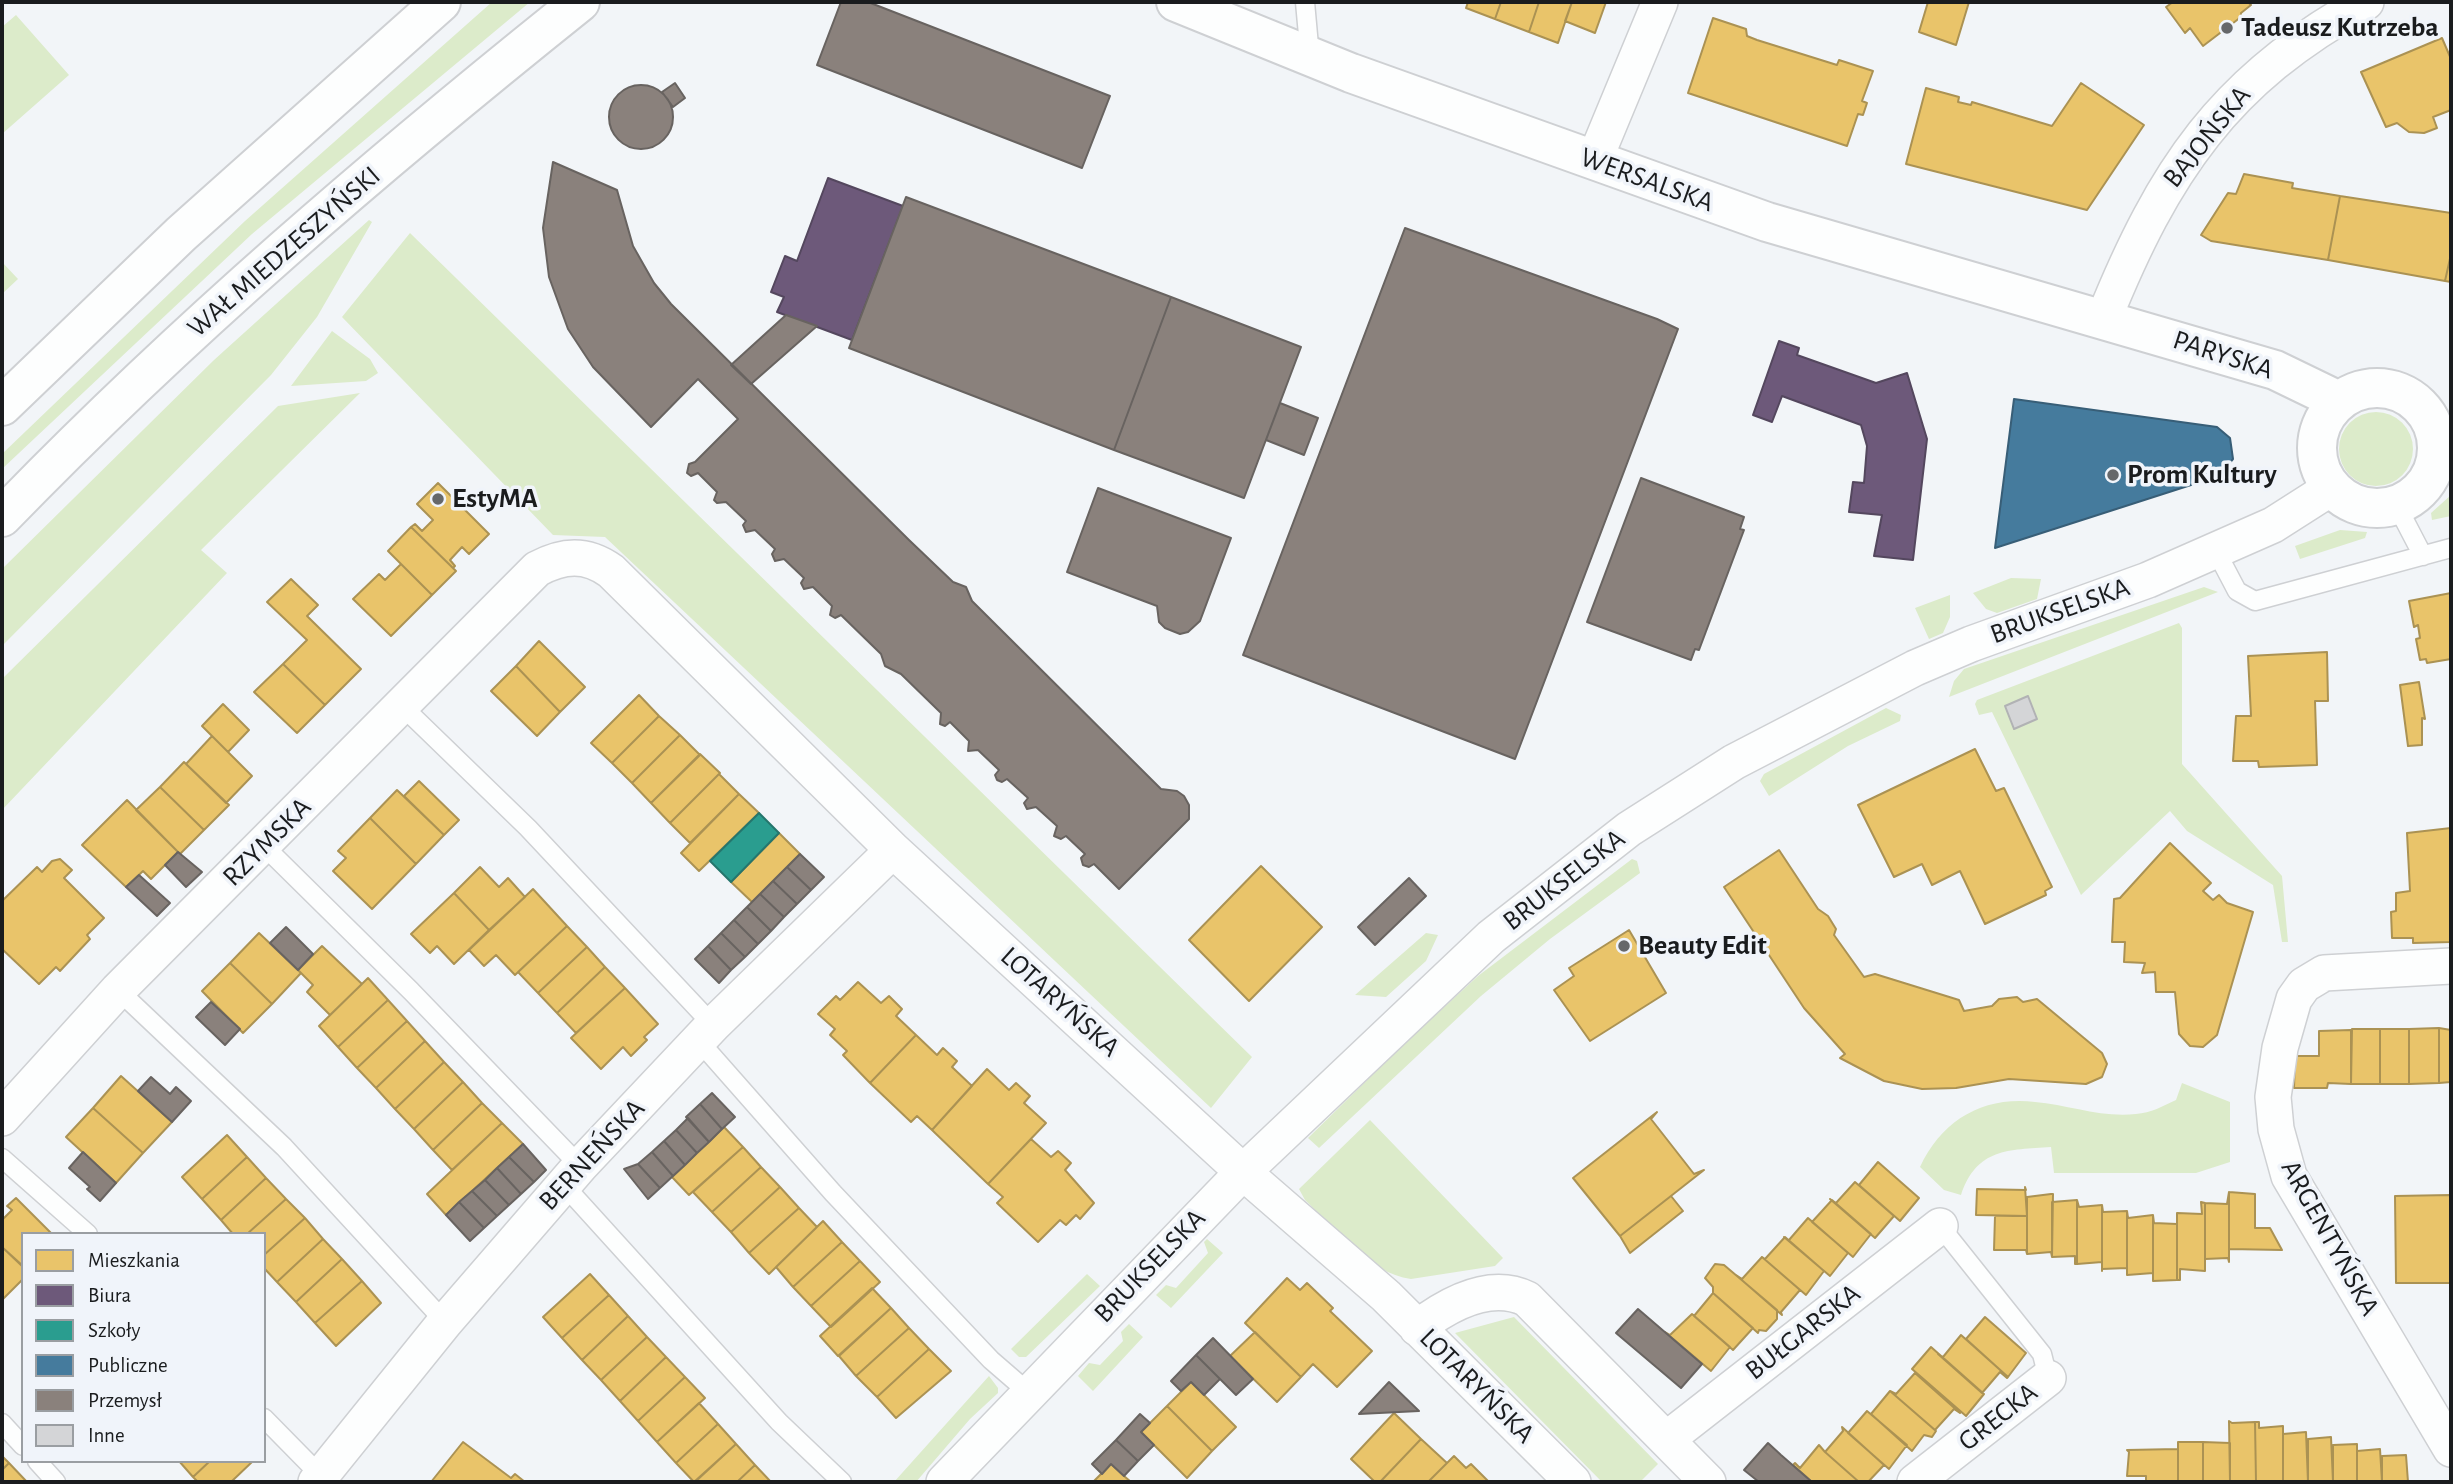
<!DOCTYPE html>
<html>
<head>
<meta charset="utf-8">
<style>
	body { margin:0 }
	#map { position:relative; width:2453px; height:1484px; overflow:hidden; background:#f2f5f8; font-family:"Alegreya Sans",sans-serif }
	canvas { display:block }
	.frame { position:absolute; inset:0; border:4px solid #1a1c1e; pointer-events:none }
	.legend { position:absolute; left:21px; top:1232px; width:245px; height:231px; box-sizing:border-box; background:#f0f4fa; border:2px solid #9a9ea2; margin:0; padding:9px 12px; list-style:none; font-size:21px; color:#1a1c1e }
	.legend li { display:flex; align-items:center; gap:14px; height:35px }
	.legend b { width:35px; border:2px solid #9a9ea2 }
</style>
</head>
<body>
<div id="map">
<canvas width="2453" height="1484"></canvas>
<div class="frame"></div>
<ul class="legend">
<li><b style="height:19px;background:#e9c46a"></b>Mieszkania</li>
<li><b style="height:19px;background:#6d597a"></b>Biura</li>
<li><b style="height:19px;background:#2a9d8f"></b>Szkoły</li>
<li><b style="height:19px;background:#457b9d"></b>Publiczne</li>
<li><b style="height:19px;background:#8a817c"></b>Przemysł</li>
<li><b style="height:19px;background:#d4d5d7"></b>Inne</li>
</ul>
</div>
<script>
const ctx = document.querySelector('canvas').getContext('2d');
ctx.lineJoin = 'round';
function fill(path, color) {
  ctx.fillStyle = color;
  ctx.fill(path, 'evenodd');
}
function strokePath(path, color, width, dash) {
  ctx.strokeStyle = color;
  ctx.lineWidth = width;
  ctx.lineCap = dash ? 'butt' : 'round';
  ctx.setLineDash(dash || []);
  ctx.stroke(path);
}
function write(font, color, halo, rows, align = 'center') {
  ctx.font = font + ' "Alegreya Sans",sans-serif';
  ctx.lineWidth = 7;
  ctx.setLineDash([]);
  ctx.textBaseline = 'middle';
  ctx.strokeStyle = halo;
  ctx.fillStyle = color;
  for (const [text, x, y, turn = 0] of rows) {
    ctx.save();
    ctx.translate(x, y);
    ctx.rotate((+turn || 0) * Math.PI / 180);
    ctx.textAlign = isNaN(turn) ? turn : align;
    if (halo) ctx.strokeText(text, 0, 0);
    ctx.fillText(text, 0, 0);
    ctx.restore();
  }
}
const green = new Path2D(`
	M492,2H530L252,234L2,469V454L245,221Z
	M16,15L69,75L2,134V27Z
	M369,220L372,222L317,317L271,375L2,646V569L214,360Z
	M410,233L1252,1057L1211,1108L605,537L553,535L342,317Z
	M2,262L18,279L2,294Z
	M332,331L370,359L378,373L366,381L291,386Z
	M360,393L201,550L227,573L2,810V679L278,406Z
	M2339 449a37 37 0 1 1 74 0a37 37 0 1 1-74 0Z
	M2451,495V516L2432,520L2431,513Z
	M2340,530L2367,532L2365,538L2300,559L2295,546Z
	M2011,578L2041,579L2037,599L1997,613L1986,609L1973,593Z
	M2204,587L2218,592L1949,697L1954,681L1964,669Z
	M1950,595V617L1943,633L1929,639L1915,608Z
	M2179,623L2182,628V764L2282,876L2288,942H2282L2273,885L2187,831L2170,811L2081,895L1992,712L1979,715L1975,704L1977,700Z
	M1886,708L1901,715L1900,721L1848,746L1769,796L1760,781L1764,774Z
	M1632,859L1637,861L1640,873L1550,939L1481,996L1319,1148L1308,1138L1406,1042L1478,976Z
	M1426,933L1438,935L1426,961L1386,997L1355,995Z
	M2182,1083L2230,1102V1162L2196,1173H2054L2051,1147C2008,1150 1977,1148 1961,1195L1944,1190L1920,1167C1942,1120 1983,1096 2035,1102C2069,1105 2102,1118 2136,1114C2151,1113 2163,1106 2176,1100Z
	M1370,1120L1503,1258L1495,1266L1411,1279C1368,1273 1335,1228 1305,1200L1299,1189Z
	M1207,1239L1223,1253L1171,1308L1156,1295L1166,1285L1176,1288L1208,1253L1204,1242Z
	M1087,1274L1100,1286L1026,1357H1019L1011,1349Z
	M1514,1317L1658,1464L1640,1482H1602L1455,1333Z
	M1129,1324L1143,1337L1093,1391L1078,1376L1089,1363L1100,1365L1123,1341L1121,1332Z
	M989,1376L998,1388V1393L970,1419L916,1482H894Z`);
const homes = new Path2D(`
	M1468,2H1501L1495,19L1466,8Z
	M1501,2H1539L1529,32L1495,19Z
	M1539,2H1572L1558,43L1529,32Z
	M1572,2H1606L1595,33L1565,21Z
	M1928,2H1969L1956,45L1919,32Z
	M2173,2H2248L2251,5L2241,13V17L2203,46L2190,28L2185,33L2166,7Z
	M1713,18L1746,29L1747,36L1757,40L1837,65L1839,60L1873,71L1862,101L1867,103L1863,115L1858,114L1847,146L1688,93Z
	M2442,38L2451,59V110L2433,117L2437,128L2424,133L2409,132L2397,123L2386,127L2361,72Z
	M2081,83L2144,125L2087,210L1906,164L1926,88L1959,97L1958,102L1971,105L1972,102L2052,126Z
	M2244,174L2293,183L2292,188L2340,196L2328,260L2211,241L2201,235L2228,193L2236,194Z
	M2340,196L2451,213V254L2445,281L2328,260Z
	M2451,254V282L2445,281Z
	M438,483L489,534L469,554L462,547L450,560L455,566L453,568L411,527L415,524L422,531L433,520L417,504Z
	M411,527L456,571L432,595L388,551Z
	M401,564L432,595L391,636L353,599L379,574L385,580Z
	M291,579L318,605L307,616L361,669L325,705L283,664L307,640L267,602Z
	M2451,593V659L2427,663L2426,659L2420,660L2416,639L2420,638L2418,625L2414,627L2409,601Z
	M539,641L585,687L560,712L516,666Z
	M2327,652L2328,701H2315L2317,765L2259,767L2258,761H2233L2236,716H2251L2248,656Z
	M283,664L325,705L297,733L254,692Z
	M516,666L560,712L537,736L491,691Z
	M2419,682L2425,719L2422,718V745L2408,746L2400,685Z
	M639,695L659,716L612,763L591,743Z
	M223,704L249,730L228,752L202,726Z
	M659,716L680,735L632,783L612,763Z
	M680,735L700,755L651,803L632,783Z
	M212,736L252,776L226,803L186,764Z
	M1975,749L1996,791L2004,788L2052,887L2045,891L2046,895L1985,924L1960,871L1932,885L1922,864L1894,877L1858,805Z
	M700,754L720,773L670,823L651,803Z
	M184,762L229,805L204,830L160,787Z
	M719,774L739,794L690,843L670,823Z
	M419,781L459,820L444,835L404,796Z
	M160,787L204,830L180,854L136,810Z
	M397,790L444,835L416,864L370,818Z
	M739,794L759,813L699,871L681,853Z
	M127,800L178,852L151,879L143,871L126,887L82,845Z
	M370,818L416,864L372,909L333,871L346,858L338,851Z
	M2451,828V942L2413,943V938H2392L2391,912L2396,911V893L2410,891L2407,833Z
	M779,833L800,854L752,902L731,882Z
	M2170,843L2211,883L2203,891L2213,900L2219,895L2227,903L2253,912L2217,1035L2203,1047L2190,1046L2179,1034L2175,992H2156L2155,972L2142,973L2145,963L2124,962L2125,942H2112L2114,899L2120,898Z
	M1779,850L1818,909L1828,916L1836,929L1834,935L1864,977L1875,974L1959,1000L1964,1011L1992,1006L1999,999L2017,997L2023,1002L2037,999L2102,1053L2107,1064L2102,1077L2086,1084L2009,1079L1956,1088L1922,1089L1884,1081L1840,1058L1845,1054L1804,1008L1724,887Z
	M60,859L72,870L64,878L104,918L87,935L90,939L60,971L56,967L39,984L2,949V901L37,867L42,872L52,861Z
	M1261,866L1322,927L1249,1001L1189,940Z
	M480,867L499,887L508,878L525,897L489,930L454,893Z
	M533,889L567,926L515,975L496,955L484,966L469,950Z
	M454,893L489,930L454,964L437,946L430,953L411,934Z
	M567,926L587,947L538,993L518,972Z
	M1629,930L1666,993L1590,1041L1554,990L1574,976L1569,968Z
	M259,933L301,973L272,1004L230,963Z
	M322,946L362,984L330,1015L307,992L313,985L298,970Z
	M587,947L605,967L557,1013L538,993Z
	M230,963L272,1004L243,1033L202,991Z
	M605,967L625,988L576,1033L557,1013Z
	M368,978L388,1000L338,1047L319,1026Z
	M858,982L881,1003L889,996L902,1009L896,1016L916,1035L870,1083L843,1055L847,1051L830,1035L835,1029L818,1014L836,996L840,1000Z
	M625,988L658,1024L644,1037L647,1040L631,1056L623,1047L601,1069L571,1038Z
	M388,1000L407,1021L357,1068L338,1047Z
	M407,1021L425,1041L376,1088L357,1068Z
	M2439,1028V1083L2409,1084V1029Z
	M2439,1028L2451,1030V1082L2439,1083Z
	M2352,1029H2380V1084H2351Z
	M2380,1029H2409V1084H2380Z
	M2351,1030V1084L2328,1083L2327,1088H2294L2295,1056H2319V1031Z
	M916,1035L937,1055L943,1048L957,1061L952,1067L972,1086L932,1130L917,1116L911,1122L870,1083Z
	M425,1041L444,1062L395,1109L376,1088Z
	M444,1062L463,1082L414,1129L395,1109Z
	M987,1069L1009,1090L1016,1083L1030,1096L1024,1103L1046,1123L988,1184L932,1130Z
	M121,1076L172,1122L143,1153L93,1108Z
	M463,1082L482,1103L433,1150L414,1129Z
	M482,1103L502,1123L452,1170L433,1150Z
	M93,1108L143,1153L116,1183L66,1137Z
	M1657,1112L1651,1119L1694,1174L1704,1170L1620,1236L1573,1178Z
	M502,1123L523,1144L446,1215L427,1194Z
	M724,1127L743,1147L689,1195L672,1177Z
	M227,1135L247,1157L202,1199L182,1177Z
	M1031,1139L1051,1157L1058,1151L1071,1163L1065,1170L1094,1203L1080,1219L1076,1215L1066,1225L1060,1220L1038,1242L997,1203L1003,1197L988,1184Z
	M743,1147L761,1167L712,1212L693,1192Z
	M247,1157L266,1178L221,1220L202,1199Z
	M1878,1162L1919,1198L1900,1221L1859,1185Z
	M761,1167L780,1187L731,1232L712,1212Z
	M266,1178L286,1199L247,1234H233L221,1220Z
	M1855,1182L1894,1216L1875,1238L1830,1199L1836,1203Z
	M780,1187L799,1208L749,1253L731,1232Z
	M2025,1187L2027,1216L1976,1215L1977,1189L2026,1190Z
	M2229,1192L2255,1194V1228H2270L2282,1250L2229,1249Z
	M2229,1192V1262L2228,1258L2205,1259V1203L2227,1204Z
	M2051,1194H2053L2052,1257L2051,1252L2027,1254V1197Z
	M2451,1195V1283H2396L2395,1196Z
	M1671,1196L1683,1211L1630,1253L1620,1236Z
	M16,1198L52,1234H23L22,1266L2,1247V1220L12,1210L7,1206Z
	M286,1199L305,1218L264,1255V1234H247Z
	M1832,1200L1871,1234L1853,1257L1812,1222Z
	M2077,1200V1264H2075V1256L2052,1257V1202Z
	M2077,1200L2079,1207L2102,1205V1262L2077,1264Z
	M2201,1202L2205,1203V1271L2180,1269V1280H2177V1213L2202,1214Z
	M2102,1205L2103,1212L2127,1211V1268L2102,1269V1271Z
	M799,1208L817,1227L769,1274L749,1253Z
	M2127,1211L2128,1218L2153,1215V1273L2127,1275Z
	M2153,1215L2154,1223L2177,1224V1280L2153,1281Z
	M1995,1216H2027V1254L2026,1250H1994Z
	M305,1218L323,1239L277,1282L264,1268V1255Z
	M1808,1218L1848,1253L1830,1276L1784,1237L1789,1240Z
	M823,1221L842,1242L793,1287L776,1267Z
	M1785,1237L1824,1271L1806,1295L1762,1257L1765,1259Z
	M323,1239L342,1259L296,1302L277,1282Z
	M842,1242L860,1261L811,1306L793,1287Z
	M2,1247L23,1266V1279L2,1300Z
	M1762,1257L1800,1290L1781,1312L1782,1315L1736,1275L1742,1279Z
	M342,1259L362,1281L315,1323L296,1302Z
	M860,1261L880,1282L831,1327L811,1306Z
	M1715,1264L1724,1265L1777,1310V1319L1766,1331L1759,1330L1758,1333L1713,1293V1287L1705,1278Z
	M590,1274L609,1295L562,1338L543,1317Z
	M1287,1278L1300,1290L1307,1283L1333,1308L1330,1311L1372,1351L1337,1387L1313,1364L1301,1377L1245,1323Z
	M362,1281L381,1303L336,1346L315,1323Z
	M872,1288L891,1308L838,1356L820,1336Z
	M1713,1293L1753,1328L1733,1350L1694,1316Z
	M609,1295L628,1316L582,1360L562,1338Z
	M891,1308L909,1328L856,1376L839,1356Z
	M1692,1314L1730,1347L1711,1371L1665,1332L1670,1335Z
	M628,1316L647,1337L601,1380L582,1360Z
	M1985,1317L2026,1353L2008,1377L1966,1339Z
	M909,1328L929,1349L877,1397L856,1376Z
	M1255,1332L1301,1377L1277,1402L1230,1356Z
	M1961,1335L2008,1377L2007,1378L2000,1372L1982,1393L1938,1354L1943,1357Z
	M647,1337L666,1357L620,1401L601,1380Z
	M1931,1347L1984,1394L1966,1416L1912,1369Z
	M929,1349L951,1371L896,1418L877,1397Z
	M666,1357L685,1377L638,1421L620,1401Z
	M1915,1373L1960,1413L1954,1409L1935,1430L1890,1391L1896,1394Z
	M685,1377L705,1398L657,1442L638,1421Z
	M1191,1382L1236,1427L1212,1451L1167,1406Z
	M1890,1391L1936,1431L1932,1437L1924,1435L1912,1451L1871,1414Z
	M699,1403L718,1424L676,1463L657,1442Z
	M1167,1406L1212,1451L1187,1478L1141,1432Z
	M1867,1411L1907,1445L1889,1469L1848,1433Z
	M1394,1413L1421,1439L1380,1482H1375L1351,1459Z
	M2229,1421L2232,1423L2255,1422L2256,1482H2230Z
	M2255,1422H2259V1428L2283,1426V1482H2256Z
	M718,1424L736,1444L694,1482L676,1463Z
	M1842,1427L1884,1465L1868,1482H1859L1825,1452L1843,1431Z
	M2306,1432L2308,1482H2283V1434Z
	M2331,1437L2333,1482H2308V1439Z
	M1421,1439L1447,1463L1428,1482H1380Z
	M463,1442L511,1478L515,1474L525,1482H431Z
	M2178,1442H2203V1482H2178Z
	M2203,1442L2230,1443V1482H2203Z
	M736,1444L755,1465L737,1482H695Z
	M2357,1444V1482H2333V1445Z
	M1819,1445L1825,1452L1859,1482H1812L1793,1465L1795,1463L1800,1468Z
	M2178,1449V1482H2146V1476H2127L2129,1452L2127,1450Z
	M2380,1449L2382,1482H2357V1451Z
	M2406,1455L2408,1482H2382V1456Z
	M2,1456L9,1463L2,1470Z
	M1454,1456L1466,1468L1471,1464L1489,1482H1428Z
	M179,1461H210L193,1477Z
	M210,1461H253L231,1482H198L193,1477Z
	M9,1463L27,1482H2V1470Z
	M1111,1464L1124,1476L1131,1482H1093Z
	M755,1465L771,1482H737Z`);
const offices = new Path2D(`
	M828,178L903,206L852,340L777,312L784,297L771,292L785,256L797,261Z
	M1779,341L1799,348L1797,355L1876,383L1907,373L1927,439L1913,560L1874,556L1882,515L1849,512L1853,482L1864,483L1867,446L1861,425L1782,396L1772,422L1753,415Z`);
const schools = new Path2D(`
	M759,813L779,833L731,882L710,861Z`);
const public = new Path2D(`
	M2014,399L2217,427L2230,438L2233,459L2219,476L1995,548Z`);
const industry = new Path2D(`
	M841,2H868L1110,96L1082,168L817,65Z
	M675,83L685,98L673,107L662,92Z
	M609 117a32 32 0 1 1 64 0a32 32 0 1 1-64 0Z
	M553,162L617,190L633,246L654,283L671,304L909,540L953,582L966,587L972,601L1161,789L1177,791L1184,796L1189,805V819L1119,889L1094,864L1089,867L1083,865L1081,858L1085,854L1066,836L1061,839L1054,836L1057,826L1036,807L1027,809L1024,803L1028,798L1007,779L1002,782L997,780L995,775L999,770L978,750L968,751L969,741L950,722L945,726L940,724L941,713L901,674L885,666L881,654L841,615L835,618L830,615L832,606L813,587L804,589L801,583L804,578L784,559L775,561L772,554L775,549L755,530L746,532L743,525L746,521L726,502L717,503L714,500L717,492L698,473L691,476L687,473L689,464L695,462L738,419L698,379L651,427L593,367L568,329L549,277L543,228Z
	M906,197L1171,297L1114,450L849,348Z
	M1405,228L1657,319L1678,329L1515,759L1243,655Z
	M1171,297L1301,347L1244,498L1114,450Z
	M786,315L817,326L751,384L731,365Z
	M1280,403L1318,418L1304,455L1266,440Z
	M1641,478L1744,517L1740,529L1744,530L1699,650L1695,649L1691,660L1587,622Z
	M1098,488L1231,538L1200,621L1188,632L1180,634L1165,628L1159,622L1157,606L1067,572Z
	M178,852L202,872L186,887L165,865Z
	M800,854L824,877L811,890L787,867Z
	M787,867L811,890L797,904L773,881Z
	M139,875L170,903L157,916L126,887Z
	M1409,878L1426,896L1375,945L1358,927Z
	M773,881L797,904L784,917L760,894Z
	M760,894L784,917L771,931L747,907Z
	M747,907L771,931L758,944L734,920Z
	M734,920L758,944L745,957L721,933Z
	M286,927L313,954L298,970L270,943Z
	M721,933L745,957L731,970L708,946Z
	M708,946L731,970L719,983L695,959Z
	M211,1002L240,1029L225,1045L196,1017Z
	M151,1077L170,1094L176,1087L191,1101L172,1122L138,1091Z
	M712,1093L735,1117L722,1129L700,1104Z
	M700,1104L722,1129L709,1142L686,1117Z
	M688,1118L709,1142L697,1153L676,1130Z
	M676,1130L697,1153L685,1165L664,1141Z
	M664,1141L685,1165L673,1176L652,1152Z
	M523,1144L546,1170L534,1182L509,1157Z
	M83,1152L116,1183L100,1201L87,1189L90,1187L69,1168Z
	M652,1152L673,1176L660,1188L638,1164Z
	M509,1157L534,1182L521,1194L497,1168Z
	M638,1164L660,1188L648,1199L624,1169Z
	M497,1168L521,1194L509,1205L485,1180Z
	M485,1180L509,1205L497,1216L472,1191Z
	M472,1191L497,1216L484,1228L459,1202Z
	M459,1202L484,1228L470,1241L446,1215Z
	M1638,1309L1702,1364L1681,1388L1616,1333Z
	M1213,1338L1253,1379L1236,1395L1196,1355Z
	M1196,1355L1220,1379L1204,1395L1191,1382L1181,1391L1171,1381Z
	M1389,1382L1419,1411L1359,1414Z
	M1140,1414L1150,1423L1141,1432L1154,1445L1138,1461L1116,1440Z
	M1116,1440L1138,1461L1124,1476L1111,1464L1102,1474L1092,1464Z
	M1768,1443L1781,1455L1812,1482H1759L1744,1470Z`);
const building = new Path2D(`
	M2028,696L2037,719L2014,729L2005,706Z`);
const lane = new Path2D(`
	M1305,2L1310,57
	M2397,506L2423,556
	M2215,549L2237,591L2255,601L2451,548
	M401,705L528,828L713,1025
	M264,846L411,991L580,1166
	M118,990L284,1147L445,1322
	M699,1041L833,1193L991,1360L1028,1392
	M2,1158L88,1234
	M563,1184L779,1422L842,1482
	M1940,1226L2042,1354L2048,1378
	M264,1418L321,1476
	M2,1423L23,1446
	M37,1461L56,1482`);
const street = new Path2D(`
	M1594,161L1660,2
	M2104,318C2163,172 2224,79 2366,2
	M2451,966L2324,973L2304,985L2294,999L2280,1048L2273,1097L2276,1129L2289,1176L2451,1449
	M2,1118L118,990L537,569C563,555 586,553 611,571L893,850L1243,1172L1386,1296L1573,1482
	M1417,1328C1447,1305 1490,1281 1527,1299L1708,1482
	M1667,1439L1940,1226
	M316,1482L445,1322L580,1166L713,1025L893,850
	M944,1482L1243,1172L1491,937L1629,829L1734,762L1915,668L1971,644L2148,580L2273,525L2331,488
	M1915,1482L2048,1378`);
const secondary = new Path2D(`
	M1176,2L1351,73L1767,222L2275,370L2339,401
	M2317 448a60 60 0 1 1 120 0a60 60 0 1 1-120 0Z
	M2,406L181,234L441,2
	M2,517C182,331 379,163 580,2`);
const markers = [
	[2227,28,7,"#66686a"],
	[2113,475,7,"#66686a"],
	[438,499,7,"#66686a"],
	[1624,946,7,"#66686a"]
];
const poiNames = [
	["Tadeusz Kutrzeba",2241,28],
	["Prom Kultury",2127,475],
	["EstyMA",452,499],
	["Beauty Edit",1638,946]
];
const streetNames = [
	["BAJOŃSKA",2207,137,-51],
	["WERSALSKA",1647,180,20],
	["WAŁ MIEDZESZYŃSKI",284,252,-41],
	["PARYSKA",2223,355,18],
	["BRUKSELSKA",2060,611,-20],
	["RZYMSKA",267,842,-45],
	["BRUKSELSKA",1564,880,-38],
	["LOTARYŃSKA",1060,1002,42],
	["BERNEŃSKA",592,1155,-47],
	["ARGENTYŃSKA",2330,1238,61],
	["BRUKSELSKA",1150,1266,-46],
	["BUŁGARSKA",1803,1332,-38],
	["LOTARYŃSKA",1477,1386,45],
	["GRECKA",1998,1417,-38]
];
fill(green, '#dcebca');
fill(homes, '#e9c46a');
strokePath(homes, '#ab9253', 2);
fill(offices, '#6d597a');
strokePath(offices, '#54475e', 2);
fill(schools, '#2a9d8f');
strokePath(schools, '#25766d', 2);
fill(public, '#457b9d');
strokePath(public, '#385e77', 2);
fill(industry, '#8a817c');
strokePath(industry, '#686360', 2);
fill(building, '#d4d5d7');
strokePath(building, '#b1b2b4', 2);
strokePath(lane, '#ced0d3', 21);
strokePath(street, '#ced0d3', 38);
strokePath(secondary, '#ced0d3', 42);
strokePath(lane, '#fdfefe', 18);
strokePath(street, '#fdfefe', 35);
strokePath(secondary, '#fdfefe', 38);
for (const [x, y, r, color] of markers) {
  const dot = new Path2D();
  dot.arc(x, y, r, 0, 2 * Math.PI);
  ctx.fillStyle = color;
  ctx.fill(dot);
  strokePath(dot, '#f0f4fa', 2.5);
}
write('bold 28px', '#1a1c1e', '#f0f4fa', poiNames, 'left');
write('28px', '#1a1c1e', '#f0f4fa', streetNames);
</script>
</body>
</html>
